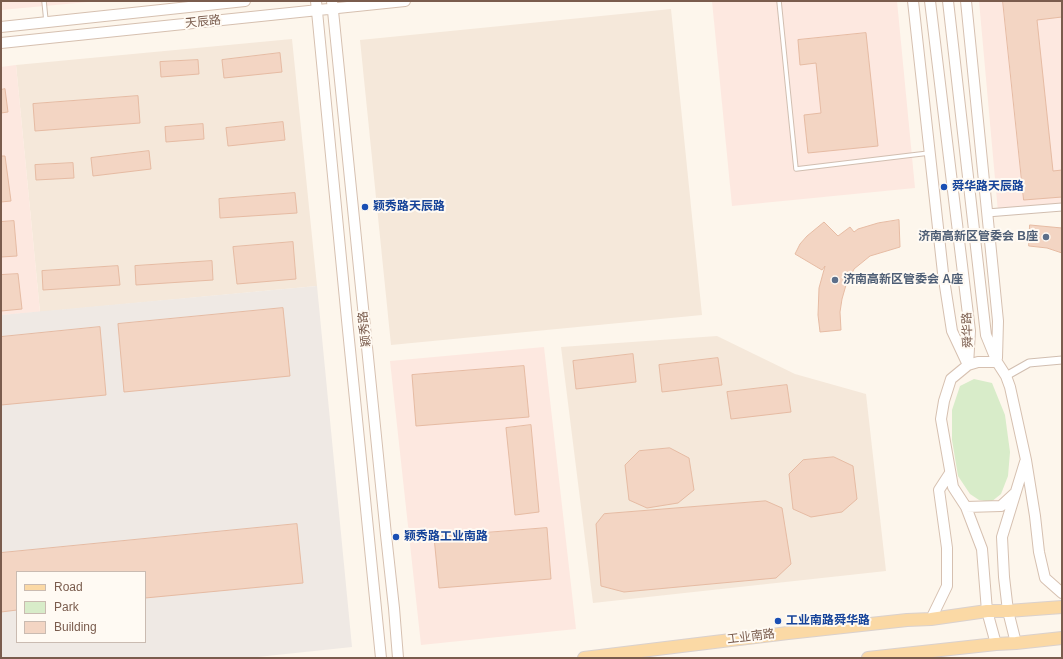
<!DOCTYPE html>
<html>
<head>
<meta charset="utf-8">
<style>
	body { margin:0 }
	#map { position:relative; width:1063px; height:659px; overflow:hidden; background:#fdf6ec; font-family:Helvetica,sans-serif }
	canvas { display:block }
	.frame { position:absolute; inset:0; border:2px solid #7a5c4d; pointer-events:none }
	.legend { position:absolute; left:16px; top:571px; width:130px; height:72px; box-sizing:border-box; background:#fffaf3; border:1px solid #cabbb1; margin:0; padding:5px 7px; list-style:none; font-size:12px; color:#7a5c4d }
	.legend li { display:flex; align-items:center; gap:8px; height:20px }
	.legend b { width:20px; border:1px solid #cabbb1 }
</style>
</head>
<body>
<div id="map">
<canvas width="1063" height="659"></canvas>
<div class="frame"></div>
<ul class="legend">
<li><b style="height:5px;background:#fbd9a5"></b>Road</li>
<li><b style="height:11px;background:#d8ecc9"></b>Park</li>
<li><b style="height:11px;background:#f3d5c3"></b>Building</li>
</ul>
</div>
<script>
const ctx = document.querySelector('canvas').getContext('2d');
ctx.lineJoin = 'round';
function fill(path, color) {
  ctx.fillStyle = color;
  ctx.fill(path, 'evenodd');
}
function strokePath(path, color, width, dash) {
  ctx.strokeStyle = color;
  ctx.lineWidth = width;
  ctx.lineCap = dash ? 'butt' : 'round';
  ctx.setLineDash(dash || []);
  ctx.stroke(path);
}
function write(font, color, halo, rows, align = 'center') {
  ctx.font = font + ' Helvetica,"Noto Sans SC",sans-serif';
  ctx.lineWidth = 4;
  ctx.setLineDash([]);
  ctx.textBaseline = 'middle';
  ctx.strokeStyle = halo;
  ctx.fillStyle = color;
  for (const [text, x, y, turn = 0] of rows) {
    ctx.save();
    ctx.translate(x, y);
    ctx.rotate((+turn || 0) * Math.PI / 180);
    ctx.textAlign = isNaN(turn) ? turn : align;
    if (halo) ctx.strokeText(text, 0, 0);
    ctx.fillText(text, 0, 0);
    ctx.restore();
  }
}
const residential = new Path2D(`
	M671,9L702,315L391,345L360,40Z
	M292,39L317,286L40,312L16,65Z
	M717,336L795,374L866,394L886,571L593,603L561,347Z`);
const commercial = new Path2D(`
	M1,1H99L1,10Z
	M712,1H897L915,188L732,206Z
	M979,1H1062V206L998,212Z
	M16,65L40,312L1,315V67Z
	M544,347L576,629L421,645L390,361Z`);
const industrial = new Path2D(`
	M317,286L352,647L248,658H1V315ZM17,572H145V642H17Z`);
const green = new Path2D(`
	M974,379L992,383L1005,415L1010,452L1008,476L1001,494L991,502L979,500L970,494L958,476L952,440V410L960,386Z`);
const building = new Path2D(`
	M1003,1H1062V17L1037,20L1053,171L1062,170V197L1024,200Z
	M866,33L878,146L808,153L804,115L821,113L816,63L800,65L798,40Z
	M280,53L282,72L224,78L222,60Z
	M198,60L199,74L161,77L160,62Z
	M5,89L8,112L1,113V90Z
	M138,96L140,123L35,131L33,104Z
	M283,122L285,140L228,146L226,128Z
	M203,124L204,139L166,142L165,127Z
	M149,151L151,169L93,176L91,158Z
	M1,156H5L11,201L1,202Z
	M73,163L74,178L36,180L35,165Z
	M295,193L297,213L220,218L219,199Z
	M899,220L900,247L870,256L854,269L846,285L842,299L840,312L841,330L820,332L818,315L819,288L825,266L822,270L795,254L800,244L807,236L824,222L838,236L850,227L854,232L858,229L878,223Z
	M14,221L17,256L1,257V222Z
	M1030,225L1062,228V253L1047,248L1029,246Z
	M293,242L296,279L237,284L233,247Z
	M212,261L213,280L136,285L135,266Z
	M118,266L120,285L43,290L42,271Z
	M18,274L22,309L1,311V275Z
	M283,308L290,376L124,392L118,324Z
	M100,327L106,395L1,405V337Z
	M633,354L636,382L576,389L573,361Z
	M718,358L722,385L662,392L659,365Z
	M524,366L529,417L416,426L412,375Z
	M787,385L791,412L731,419L727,392Z
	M531,425L539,512L515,515L506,428Z
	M670,448L689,458L694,490L678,503L647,508L629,500L625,465L639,451Z
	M834,457L853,466L857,499L842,512L811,517L793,509L789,474L803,460Z
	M766,501L782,508L791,564L776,578L624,592L601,586L596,524L604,514Z
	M297,524L303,583L145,598V572H17V610L1,612V553Z
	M547,528L551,579L439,588L434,537Z`);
const service = new Path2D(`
	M44,1L46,21
	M779,1L796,169L929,153`);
const minor = new Path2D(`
	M987,213L1062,207
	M1006,376L1029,363L1062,360`);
const secondary = new Path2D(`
	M316,1L347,320L381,658
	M332,1L386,535L394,608L398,658
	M913,1L943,273L952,331L967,363
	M930,1L970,331L968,365L951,379L944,401L941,419L953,487L966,507L982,549L987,611L996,644
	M948,1L986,335L997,362L1006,376L1010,387L1026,460L1035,516L1039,552L1045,578L1062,593
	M966,1L998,321L997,358
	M1,27L245,1
	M1,43L405,1
	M968,365L978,362H997
	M966,507L1001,506L1014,494
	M931,619L947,586V548L939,490L950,473
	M1016,643L1008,611L1004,577L1002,537L1025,462`);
const primary = new Path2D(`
	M584,658L788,633L907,620L931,619L987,611H1008L1062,607
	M868,658L996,644L1016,643L1062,638`);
const markers = [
	[944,187,4,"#1a4fb4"],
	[365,207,4,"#1a4fb4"],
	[1046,237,4,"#5c6f8a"],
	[835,280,4,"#5c6f8a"],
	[396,537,4,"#1a4fb4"],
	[778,621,4,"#1a4fb4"]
];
const streetNames = [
	["天辰路",203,22,-6],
	["颖秀路",365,329,-96],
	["舜华路",968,330,-92],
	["工业南路",751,637,-7]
];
const transitNames = [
	["舜华路天辰路",952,187],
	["颖秀路天辰路",373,207],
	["颖秀路工业南路",404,537],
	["工业南路舜华路",786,621]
];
const serviceNames = [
	["济南高新区管委会 B座",1038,237],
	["济南高新区管委会 A座",843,280,"left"]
];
fill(residential, '#f5e8da');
fill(commercial, '#fde8e0');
fill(industrial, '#efe9e4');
fill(green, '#d8ecc9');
fill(building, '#f3d5c3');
strokePath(building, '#e6bba3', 1);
strokePath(service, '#d1beb0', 5.5);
strokePath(minor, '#d1beb0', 9);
strokePath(secondary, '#d6c0b0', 12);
strokePath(primary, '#dad1cd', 14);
strokePath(service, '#fff', 3.5);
strokePath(minor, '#fff', 7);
strokePath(secondary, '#fff', 10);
strokePath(primary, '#fbd9a5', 12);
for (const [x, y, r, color] of markers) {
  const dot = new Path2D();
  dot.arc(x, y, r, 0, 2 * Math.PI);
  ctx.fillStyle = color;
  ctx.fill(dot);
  strokePath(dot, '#fffaf3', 1.5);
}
write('12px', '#7a5c4d', '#fffaf3', streetNames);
write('bold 12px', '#164399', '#fffaf3', transitNames, 'left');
write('bold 12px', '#4e5e75', '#fffaf3', serviceNames, 'right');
</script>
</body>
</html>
